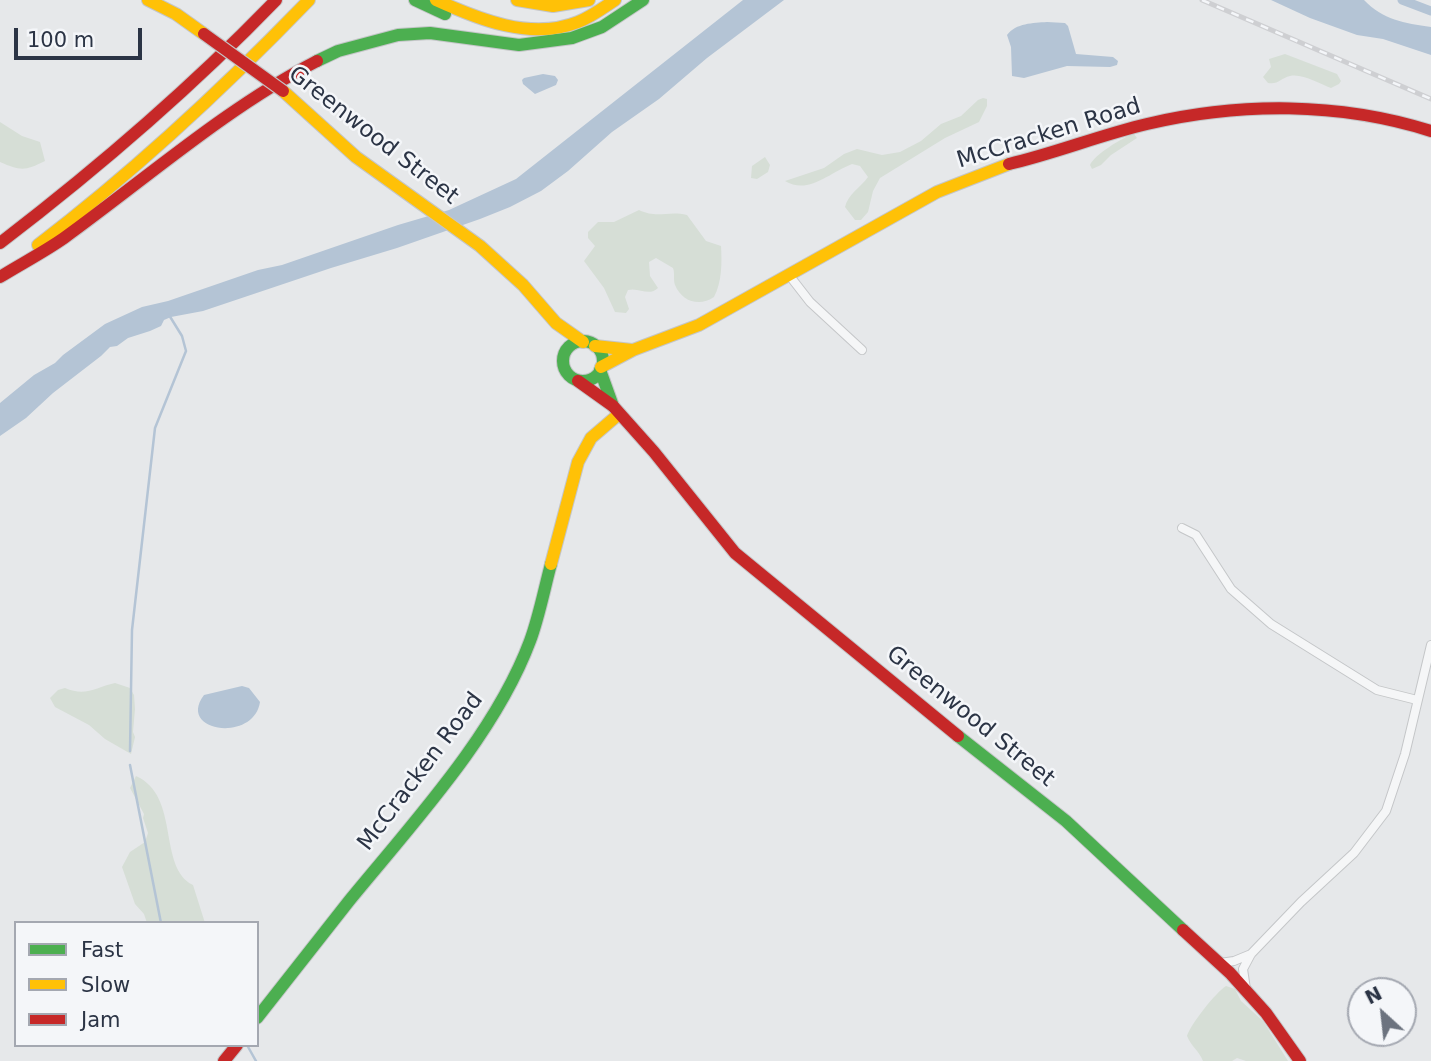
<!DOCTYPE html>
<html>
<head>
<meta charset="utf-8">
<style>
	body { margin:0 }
	#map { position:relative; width:1431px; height:1061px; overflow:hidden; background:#e6e8ea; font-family:"DejaVu Sans",sans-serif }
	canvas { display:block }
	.legend { position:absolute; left:14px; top:921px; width:245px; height:126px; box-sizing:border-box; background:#f4f6f9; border:2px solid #a4a8b1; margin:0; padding:9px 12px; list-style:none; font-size:21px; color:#2b3445 }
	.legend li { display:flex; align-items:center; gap:14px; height:35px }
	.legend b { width:35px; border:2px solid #a4a8b1 }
	.north { position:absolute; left:1347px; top:977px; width:70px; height:70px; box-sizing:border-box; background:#f4f6f9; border:2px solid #a4a8b1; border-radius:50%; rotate:333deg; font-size:19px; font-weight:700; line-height:28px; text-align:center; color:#2b3445 }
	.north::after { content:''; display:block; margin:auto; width:24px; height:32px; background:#6c737f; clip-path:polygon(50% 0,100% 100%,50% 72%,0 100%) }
	.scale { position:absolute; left:14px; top:28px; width:128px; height:32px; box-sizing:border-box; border:4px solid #2b3445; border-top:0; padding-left:9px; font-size:21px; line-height:24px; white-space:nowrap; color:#2b3445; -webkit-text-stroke:5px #f4f6f9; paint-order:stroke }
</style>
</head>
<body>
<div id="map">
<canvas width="1431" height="1061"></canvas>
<ul class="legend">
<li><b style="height:9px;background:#4caf50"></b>Fast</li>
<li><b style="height:9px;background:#ffc107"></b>Slow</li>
<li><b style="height:9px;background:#c62828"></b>Jam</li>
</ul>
<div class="north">N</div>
<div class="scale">100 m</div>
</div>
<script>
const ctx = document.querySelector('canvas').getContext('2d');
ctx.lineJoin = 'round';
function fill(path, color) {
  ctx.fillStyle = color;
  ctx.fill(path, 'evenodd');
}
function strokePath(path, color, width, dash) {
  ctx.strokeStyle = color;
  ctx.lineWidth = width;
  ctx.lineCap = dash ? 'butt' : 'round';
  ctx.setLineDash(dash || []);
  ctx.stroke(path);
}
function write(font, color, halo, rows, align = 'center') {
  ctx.font = font + ' "DejaVu Sans",sans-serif';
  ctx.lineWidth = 5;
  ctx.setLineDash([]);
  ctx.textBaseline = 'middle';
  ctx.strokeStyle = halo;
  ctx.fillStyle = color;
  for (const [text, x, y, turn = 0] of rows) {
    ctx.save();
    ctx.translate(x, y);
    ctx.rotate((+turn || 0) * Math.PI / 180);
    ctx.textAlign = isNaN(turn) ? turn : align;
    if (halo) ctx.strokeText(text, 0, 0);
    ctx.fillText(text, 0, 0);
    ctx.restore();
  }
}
const green = new Path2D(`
	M1285,54L1337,74L1341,81L1339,84L1331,88C1320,84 1302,73 1290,76C1281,78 1278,85 1268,83L1263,77L1271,67L1269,59Z
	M983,98L987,99V106L979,122L945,138L880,178L873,191L868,212L861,220H855L845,207C848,194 860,188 868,177L860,166L852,164C829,173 808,195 785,181L824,168L844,154L857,149L882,155L900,152L921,141L941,124L961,116L978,100Z
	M0,122L22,136L40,142L45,161C25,171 21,171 0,162Z
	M1134,134L1137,138L1111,155L1101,165L1092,169L1090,165C1094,155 1123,137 1134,134Z
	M765,157L770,165L768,172L757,179L751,178L752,166Z
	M639,210C658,219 668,210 687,215L706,241L721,246C722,263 722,282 714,297C700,307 682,302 675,285C673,280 675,273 673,268L656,258L649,262L650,276L658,288C649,297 639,287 628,290L625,297L629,309L626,313L615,312L604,288L584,261L595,246L588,238V232L598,222H614Z
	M115,683L130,688L134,695L135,709L133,732L135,737L131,754L105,739L89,725L55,707L50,698L58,690L65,688C86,697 96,687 115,683Z
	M136,776C181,796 157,867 193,885L205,923H147L144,914L135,904L122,867L130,852L145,842L148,833L143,818L144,814L130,788Z
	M1226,986L1235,989L1241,1001L1263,1021L1288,1061H1246L1237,1058L1232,1061H1203C1199,1051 1191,1046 1187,1036C1190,1025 1217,991 1226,986Z`);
const water = new Path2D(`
	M743,0H784L707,58L659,99L612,132L568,171L541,191L510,207L480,219L397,248L331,268L203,311L171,317L164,320L161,326L150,331L128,338L117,346L110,347L101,356L53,393L26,418L0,436V403L34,375L55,363L63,355L105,324L142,307L168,301L258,270L282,265L398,225L449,210L516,179Z
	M1271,0H1364C1383,20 1404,23 1431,27V55L1383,39L1357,35L1310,18Z
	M1047,22L1065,23L1068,26L1076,54L1113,57L1118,61L1117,65L1110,67L1067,66L1024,78L1012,76L1011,47L1007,35C1016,23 1033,23 1047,22Z
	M543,74L555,76L558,80L556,85L535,94L523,84L522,80L524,78Z
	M242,686L249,688L260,702C254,743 176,732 204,695Z`);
const stream = new Path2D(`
	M130,751L132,630L155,428L186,351L182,336L169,315
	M130,765L161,923
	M247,1045L256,1061`);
const canal = new Path2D(`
	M1402,0L1431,11`);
const street = new Path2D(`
	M789,275L810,302L862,350
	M1182,528L1196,535L1231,589L1271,624L1377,690L1417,700
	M1220,963L1234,961L1251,954
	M1246,989L1243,969L1251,954L1301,902L1354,853L1386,811L1405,754L1431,645`);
const fast = new Path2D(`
	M415,0L445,14
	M317,61L338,51L398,35L430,33L519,45L572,38L602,27L643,0
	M563 361a20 20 0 1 1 40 0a20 20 0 1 1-40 0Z
	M600,370L613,406
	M958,736L1066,821L1183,930
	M257,1018C288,979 318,940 349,901C412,824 495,735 530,641C539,617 544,590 551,564`);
const slow = new Path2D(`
	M148,0L176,14L204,34
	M436,0C478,19 531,41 578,22C591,17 603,8 615,0
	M517,0L553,6L589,0
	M283,91L356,157L480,246L523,285L556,323L583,342
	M38,245C135,171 224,88 309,0
	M595,346L632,350
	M601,367L633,350L699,325L937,192L1009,164
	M551,564L578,462L591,438L619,414`);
const jam = new Path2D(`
	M1009,164C1056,153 1100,135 1147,124C1240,102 1339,102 1431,131
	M0,243C98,168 190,89 276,0
	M0,277C21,264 44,252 64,238C147,178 226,108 317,61
	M578,381L613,406L654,452L735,553L958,736
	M1183,930L1230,973L1266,1013L1300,1061
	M224,1061L237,1045`);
const rail = new Path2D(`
	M1202,0L1431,99`);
const jamBridge = new Path2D(`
	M204,34L283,91`);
const streetNames = [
	["McCracken Road",1049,134,-17],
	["Greenwood Street",373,136,38],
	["Greenwood Street",970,717,39],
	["McCracken Road",421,772,-53]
];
fill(green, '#d6ded6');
fill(water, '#b4c4d5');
strokePath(stream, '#b4c4d5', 2.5);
strokePath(canal, '#b4c4d5', 9);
strokePath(street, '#c4c6c8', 10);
strokePath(fast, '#c4c6c8', 14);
strokePath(slow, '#c4c6c8', 14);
strokePath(jam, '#c4c6c8', 14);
strokePath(street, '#f5f6f7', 8);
strokePath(fast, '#4caf50', 12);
strokePath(slow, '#ffc107', 12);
strokePath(jam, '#c62828', 12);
strokePath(rail, '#cecfd2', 5);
strokePath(rail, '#f4f6f9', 2.5, [8]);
strokePath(jamBridge, '#c4c6c8', 14, []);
strokePath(jamBridge, '#c62828', 12);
write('23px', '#2b3445', '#f4f6f9', streetNames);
</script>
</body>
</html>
